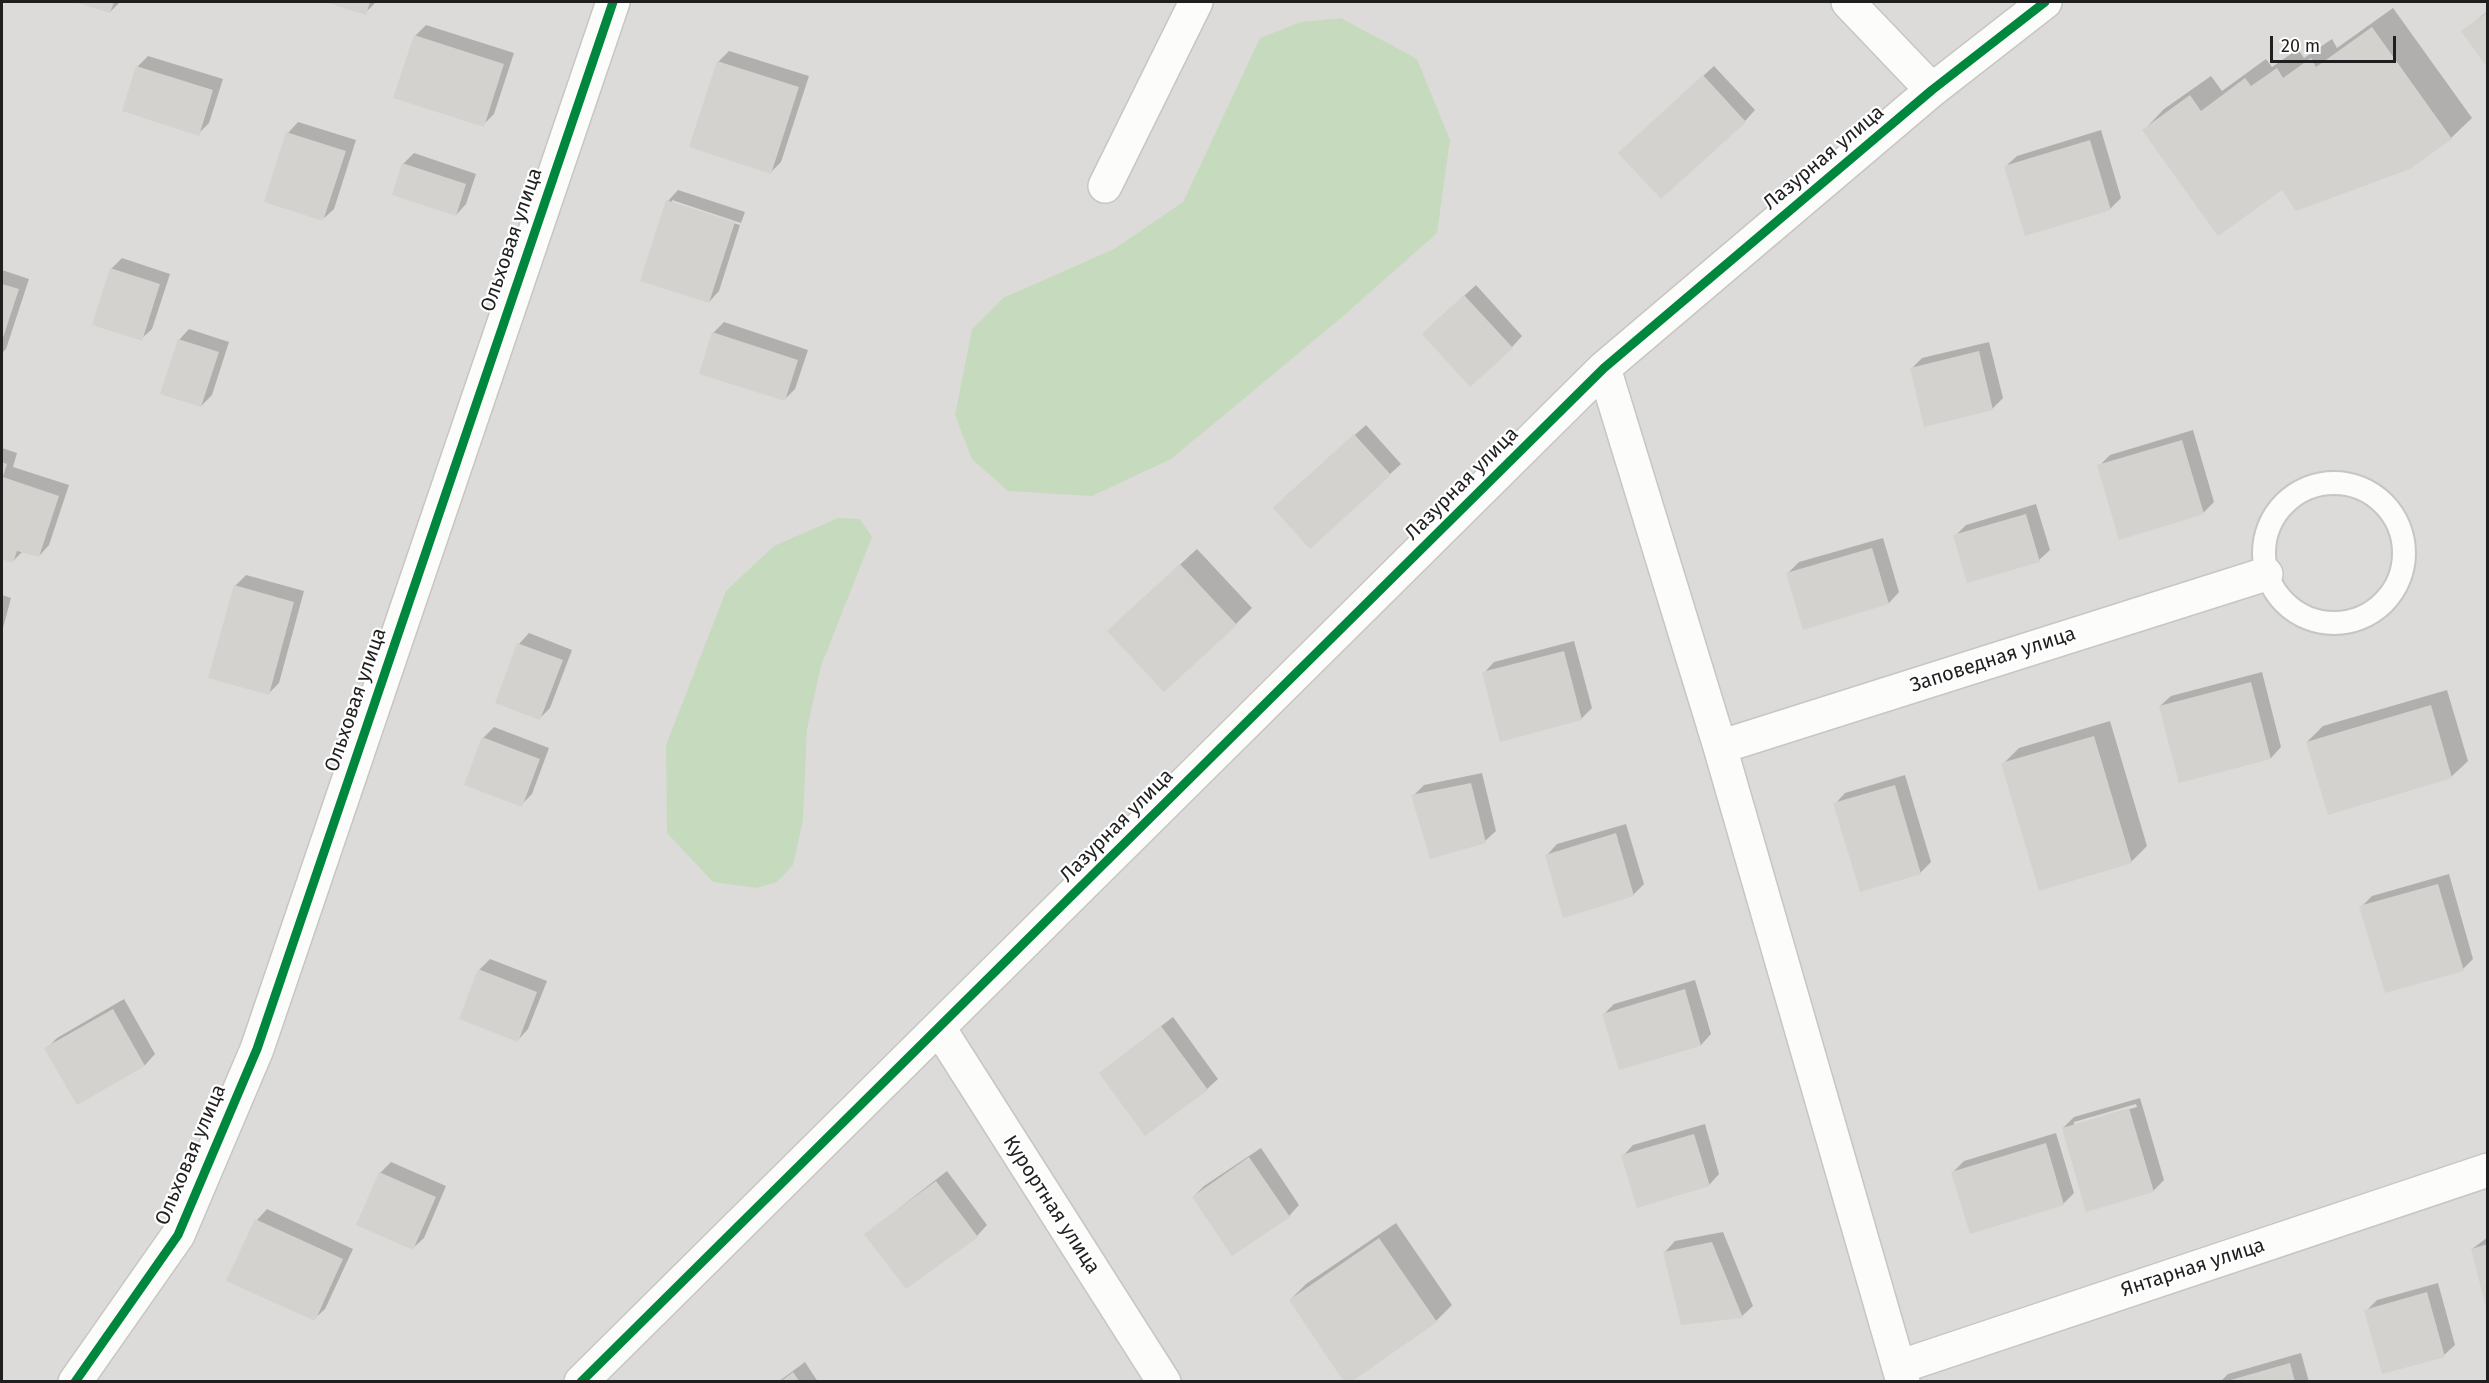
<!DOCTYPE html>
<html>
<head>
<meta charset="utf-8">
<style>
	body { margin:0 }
	#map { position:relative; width:2489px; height:1383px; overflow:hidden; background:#edece7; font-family:"Fira Sans",sans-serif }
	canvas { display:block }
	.frame { position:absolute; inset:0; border:3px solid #1f1f1f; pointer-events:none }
	.scale { position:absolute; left:2270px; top:36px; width:126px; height:27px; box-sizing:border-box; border:3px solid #1f1f1f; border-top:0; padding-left:8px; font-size:18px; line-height:21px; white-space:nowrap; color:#1f1f1f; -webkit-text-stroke:4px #fff; paint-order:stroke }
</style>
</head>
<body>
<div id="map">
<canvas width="2489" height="1383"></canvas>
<div class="frame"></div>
<div class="scale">20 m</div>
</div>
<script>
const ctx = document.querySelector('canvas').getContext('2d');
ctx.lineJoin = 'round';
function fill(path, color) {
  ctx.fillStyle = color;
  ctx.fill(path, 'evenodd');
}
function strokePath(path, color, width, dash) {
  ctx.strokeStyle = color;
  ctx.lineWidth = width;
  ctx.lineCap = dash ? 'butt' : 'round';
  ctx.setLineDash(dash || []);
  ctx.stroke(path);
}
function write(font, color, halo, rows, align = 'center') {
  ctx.font = font + ' "Fira Sans",sans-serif';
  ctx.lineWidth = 4.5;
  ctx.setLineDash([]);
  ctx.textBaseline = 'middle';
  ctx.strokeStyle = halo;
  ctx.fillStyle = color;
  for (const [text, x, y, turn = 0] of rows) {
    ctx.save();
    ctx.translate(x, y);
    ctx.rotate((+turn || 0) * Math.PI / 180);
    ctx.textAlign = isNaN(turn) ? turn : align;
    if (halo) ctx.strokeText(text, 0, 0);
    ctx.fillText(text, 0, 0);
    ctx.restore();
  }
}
const residential = new Path2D(`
	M2,2H2487V1381H2Z`);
const forest = new Path2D(`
	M1341,18L1417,59L1450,140L1437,233L1341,318L1171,459L1092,496L1008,491L972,459L955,415L972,329L1003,298L1114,249L1183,202L1260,38L1301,22Z
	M838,518L860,519L872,537L821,666L807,729L803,820L793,865L777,882L756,888L713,882L667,833L666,745L726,591L774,546Z`);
const shadow = new Path2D(`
	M78,2H120L110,12Z
	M329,2H376L365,13Z
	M2393,8L2472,118L2451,138L2410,168L2282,188L2144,130L2164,109L2211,76L2222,91L2266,59L2272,67L2298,49L2304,58L2332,39L2337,48Z
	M2488,11V66L2463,31Z
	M426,25L514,53L494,114L483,125L415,36Z
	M729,51L809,76L781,162L771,172L718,62Z
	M148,56L223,79L209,123L198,134L124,110L138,66Z
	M1714,66L1755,110L1745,121L1631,142Z
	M298,122L356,140L334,209L323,219L288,133Z
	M2101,130L2121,198L2110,209L2006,166L2017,156Z
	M414,153L476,174L466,204L456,215L403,164Z
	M678,190L745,212L741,223L672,200V204L740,225L719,291L709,302L668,201Z
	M122,258L170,274L152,329L141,339L111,269Z
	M2,270L29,279L6,349L2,353Z
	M1476,285L1522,336L1512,347L1434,323Z
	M724,322L808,350L795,389L784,400L713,333Z
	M189,329L229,342L212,395L201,406L179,340Z
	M1989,342L2003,398L1992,409L1912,368L1922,358Z
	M1366,425L1401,464L1310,547L1285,497Z
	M2193,430L2214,502L2203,513L2099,466L2110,455Z
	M2,448L17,453L13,467L69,485L49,545L39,556L23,551L13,561L2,558Z
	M2036,504L2050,550L2039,560L1955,536L1966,525Z
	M1883,538L1899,592L1889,603L1788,573L1799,562Z
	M1197,549L1252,608L1236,624L1125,615Z
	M246,575L304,591L279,683L269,693L235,586Z
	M2,595L11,598L2,632Z
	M529,633L572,650L550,708L539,719L519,644Z
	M1574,641L1592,708L1581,719L1484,673L1494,662Z
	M2262,672L2281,747L2271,758L2180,781L2160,706L2171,696Z
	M2447,690L2468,761L2452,776L2329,813L2307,742L2323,726Z
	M2110,721L2147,846L2131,862L2003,764L2019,748Z
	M494,727L549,748L532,794L521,805L483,738Z
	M1482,773L1496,831L1485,841L1413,796L1424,785Z
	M1905,775L1931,862L1920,873L1835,804L1845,793Z
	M1626,824L1644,884L1633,895L1547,855L1557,844Z
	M2449,874L2473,959L2463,969L2361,907L2372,896Z
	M490,959L547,981L528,1029L518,1040L479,970Z
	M1695,980L1711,1034L1701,1045L1604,1014L1614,1004Z
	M124,999L155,1054L145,1065L78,1103L46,1049L57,1038Z
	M1173,1017L1218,1079L1207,1089L1100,1073Z
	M2140,1098L2164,1180L2153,1191L2063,1128L2074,1117ZM2136,1104L2137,1107L2074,1125V1122Z
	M1705,1124L1719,1174L1709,1185L1623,1156L1633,1145Z
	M2056,1133L2074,1193L2063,1204L1953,1172L1964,1161Z
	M1261,1148L1299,1205L1289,1216L1193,1197L1204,1186Z
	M391,1162L446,1186L424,1238L413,1248L380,1173Z
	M947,1171L987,1225L977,1236L866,1234Z
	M267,1209L353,1249L325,1309L314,1319L257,1220Z
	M1396,1223L1452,1305L1436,1321L1349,1382L1290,1300L1306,1284Z
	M1723,1232L1753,1306L1742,1316L1665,1252L1675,1241Z
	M2488,1237V1308L2472,1249Z
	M2438,1283L2455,1345L2444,1355L2366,1311L2377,1300Z
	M2301,1353L2309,1382H2220L2228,1374Z
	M805,1362L818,1382H778Z`);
const building = new Path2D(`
	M75,2H114L110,13Z
	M325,2H370L366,15Z
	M2488,12V69L2461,31Z
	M2372,27L2452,139L2410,169L2296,211L2282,190L2218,236L2142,130L2190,95L2201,111L2245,78L2251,86L2277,68L2283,78L2311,58L2316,67Z
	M414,35L504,64L484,127L393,98Z
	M717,61L799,87L771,174L689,147Z
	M136,66L213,90L199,136L122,111Z
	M1703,75L1746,122L1661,199L1618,153Z
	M286,132L346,151L323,221L264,202Z
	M2090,140L2111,210L2025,236L2004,166Z
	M402,163L466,184L456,216L392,195Z
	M666,200L735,222L709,303L640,281Z
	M110,268L160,284L142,341L92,325Z
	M2,284L19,289L2,341Z
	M1464,295L1513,348L1470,387L1422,334Z
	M712,332L798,360L785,401L699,374Z
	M178,339L219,352L201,407L160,394Z
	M1979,351L1993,410L1924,427L1910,368Z
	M1354,434L1391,475L1310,549L1273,508Z
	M2182,440L2204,514L2119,540L2097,465Z
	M2,462L7,464L3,477L59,496L39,557L17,551L13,563L2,559Z
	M2026,514L2040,562L1967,583L1953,535Z
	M1872,548L1889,604L1803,630L1786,573Z
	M1180,564L1237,625L1164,692L1107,631Z
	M234,585L294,602L269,695L208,678Z
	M517,643L563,660L540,720L495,703Z
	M1564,651L1582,720L1500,742L1482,672Z
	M2251,682L2271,759L2179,783L2159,706Z
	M2431,705L2452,778L2328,815L2306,742Z
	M2094,736L2132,863L2039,891L2001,763Z
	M482,737L540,759L522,807L464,785Z
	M1471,783L1486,843L1430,859L1411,795Z
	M1895,785L1921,874L1860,892L1833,803Z
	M1616,833L1634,896L1563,918L1545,855Z
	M2438,884L2464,971L2385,993L2359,906Z
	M478,969L537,992L518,1042L459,1019Z
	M1685,989L1701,1046L1619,1070L1602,1014Z
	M113,1009L145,1066L77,1105L44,1048Z
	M1161,1026L1208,1090L1145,1136L1099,1073Z
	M2129,1108L2154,1192L2086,1212L2062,1128Z
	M1694,1134L1710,1186L1637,1208L1621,1155Z
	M2046,1143L2064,1205L1970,1234L1951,1172Z
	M1249,1157L1290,1217L1232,1256L1192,1197Z
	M379,1172L436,1197L413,1250L356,1225Z
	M936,1181L978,1237L906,1289L864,1234Z
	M255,1219L343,1259L315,1321L226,1281Z
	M1379,1238L1437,1322L1351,1382H1344L1289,1300Z
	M1712,1242L1743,1318L1681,1325L1663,1252Z
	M2488,1244V1311H2487L2471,1249Z
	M2427,1292L2445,1357L2382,1374L2364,1310Z
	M2290,1363L2295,1382H2227V1381Z
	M793,1372L800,1382H780Z`);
const service = new Path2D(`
	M2264 553a70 70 0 1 1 140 0a70 70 0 1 1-140 0Z`);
const minor = new Path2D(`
	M1848,2L1932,90
	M1105,186L1196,2
	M1604,368L1720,747L1903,1382
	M1720,747L2266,574
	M939,1028L1164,1382
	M1899,1367L2488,1170
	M75,1382L178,1235L257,1049L613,2
	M581,1382L1604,368L1932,90L2045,2`);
const cycleway = new Path2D(`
	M75,1382L178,1235L257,1049L613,2
	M581,1382L1604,368L1932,90L2045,2`);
const streetNames = [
	["Лазурная улица",1824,158,-40],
	["Ольховая улица",512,240,-71],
	["Лазурная улица",1462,484,-45],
	["Заповедная улица",1993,660,-18],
	["Ольховая улица",356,700,-71],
	["Лазурная улица",1117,826,-45],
	["Ольховая улица",191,1155,-67],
	["Курортная улица",1051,1205,57],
	["Янтарная улица",2193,1268,-18]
];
fill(residential, '#dcdbd9');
fill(forest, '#c6dbbd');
fill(shadow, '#0003');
fill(building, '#d4d2ce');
strokePath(service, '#c6c6c3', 26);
strokePath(minor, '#c6c6c3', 36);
strokePath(service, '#fcfcfb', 22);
strokePath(minor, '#fcfcfb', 33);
strokePath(cycleway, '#00873e', 9);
write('20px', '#1f1f1f', '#fff', streetNames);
</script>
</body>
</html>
